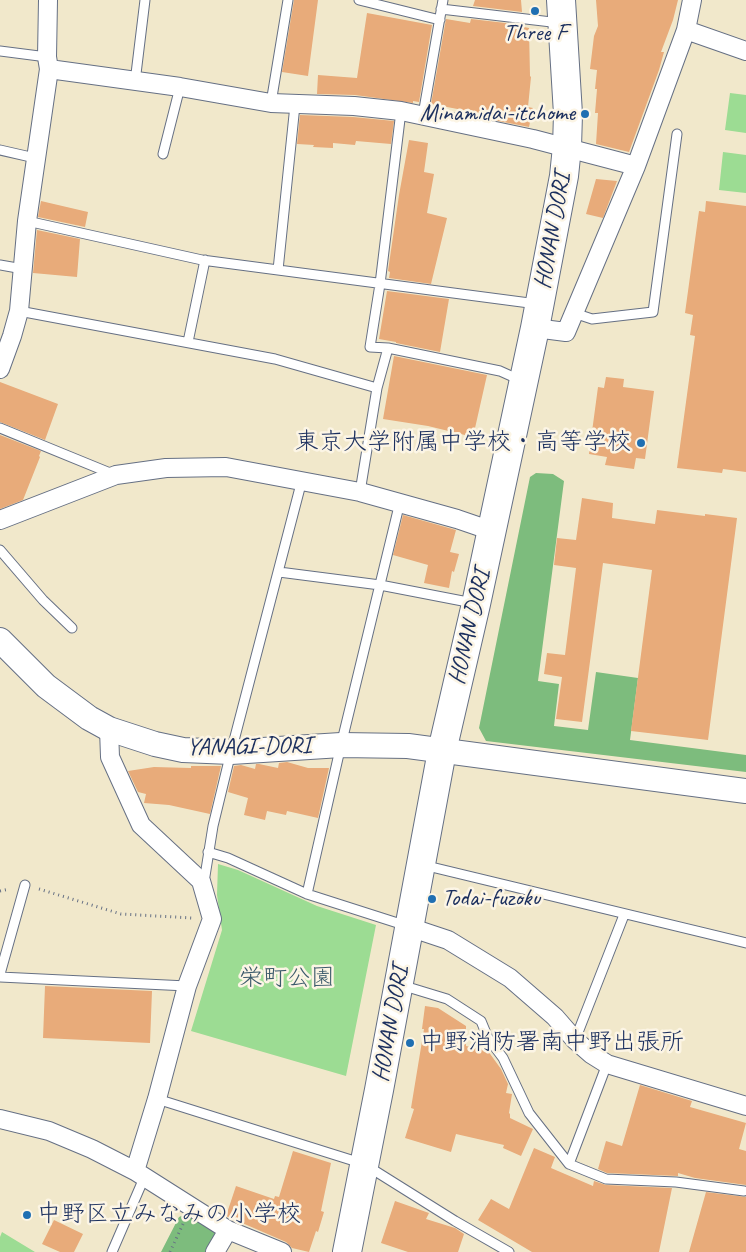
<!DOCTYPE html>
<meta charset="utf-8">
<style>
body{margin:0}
canvas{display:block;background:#f1e8cb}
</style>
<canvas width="746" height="1252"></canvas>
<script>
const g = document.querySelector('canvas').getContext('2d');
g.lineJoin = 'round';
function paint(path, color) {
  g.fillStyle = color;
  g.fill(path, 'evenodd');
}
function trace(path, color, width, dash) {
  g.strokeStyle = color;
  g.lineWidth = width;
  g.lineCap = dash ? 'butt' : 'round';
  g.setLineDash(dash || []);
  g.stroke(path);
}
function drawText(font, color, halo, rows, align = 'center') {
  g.font = font + ' Caveat,"Klee One",sans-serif';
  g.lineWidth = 5;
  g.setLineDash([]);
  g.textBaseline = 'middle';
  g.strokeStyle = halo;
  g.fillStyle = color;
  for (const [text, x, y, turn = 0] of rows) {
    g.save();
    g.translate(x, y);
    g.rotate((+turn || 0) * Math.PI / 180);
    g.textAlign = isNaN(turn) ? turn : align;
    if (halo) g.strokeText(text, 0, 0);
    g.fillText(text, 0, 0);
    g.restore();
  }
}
const green = new Path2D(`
 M730 93 746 95V133L725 130Z
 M723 152 746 155V193L719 190Z
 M218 864 238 870 317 906 376 925 346 1076 191 1031 222 930 217 895Z
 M2 1232 35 1252H0V1237Z`);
const forest = new Path2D(`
 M536 473 553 474 564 481 538 681 559 684 554 726 588 730 596 672 638 678 630 740 746 755V772L486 741 479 728 530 477Z
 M202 1207 213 1213 221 1252H161L179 1217Z`);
const building = new Path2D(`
 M294 0H318L308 76 282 72Z
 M475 0H521L522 12 473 6Z
 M596 0H678L673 20 661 52H664L659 70 629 152 596 144 598 113H595L597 89H595L597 70 590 69 594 36 598 26Z
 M367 13 432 25 419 102 413 101V103L355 95 317 94 318 75 357 78Z
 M446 19 470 23 471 19 523 25 524 27 529 28 530 76 531 77 528 107 533 108 529 127 483 118 484 114 431 104Z
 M300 115 353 117 394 121 391 144 356 141 355 145 333 143V148L313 147 314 145 297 144Z
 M409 140 428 143 424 172 434 174 427 213 447 218 431 284 389 278 390 272 388 271 399 195Z
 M596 179 617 181 603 218 586 214Z
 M41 201 88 212 85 227 38 217Z
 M706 201 746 206V472L723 469 722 473 677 468 695 336 690 335 693 315 685 313 699 211 705 212Z
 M37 230 80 239 77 277 33 273Z
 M387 291 449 299 440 352 396 343V342L379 339Z
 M394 356 487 375 473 437 428 426 383 419Z
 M606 377 624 379 623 387 654 391 645 459 636 458 634 469 605 465 607 457 589 454 598 387 604 388Z
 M0 382 58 404 45 440 0 422Z
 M0 435 41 451 39 456 40 457 23 500 0 509Z
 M582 498 613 503 612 518 655 524 657 510 705 516V514L737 518 708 740 631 731 652 570 603 563 582 722 556 719 562 677 544 674 547 653 565 655 576 568 554 565 557 538 576 540Z
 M403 515 456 530 450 552 459 554 454 572 452 571 449 588 424 583 428 565 393 555Z
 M287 762 308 768H329L318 818 287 811 286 815 267 811 265 820 244 815 248 798 228 792 234 766 241 765 255 769 256 764H259L278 768 279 763Z
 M191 766H221L210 814 169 805 144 803 146 794 138 792 128 771 154 767 191 768Z
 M45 986 152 991 150 1043 43 1038Z
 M425 1006 438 1008 466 1026V1046L488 1051 501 1069 508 1084 506 1093 512 1094 509 1113 510 1114V1118L533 1129 521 1156 503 1148 504 1145 456 1134 451 1152 405 1138 414 1109 411 1108 424 1029H422Z
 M640 1085 692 1101 690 1107 746 1123 739 1149 746 1151V1185L695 1178 678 1173V1176L607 1173 598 1169 606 1141 622 1146Z
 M534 1148 555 1157 551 1168 593 1186 594 1181 606 1185 672 1188 659 1252H532L478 1220 491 1199 509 1209Z
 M293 1151 331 1163 321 1211 324 1212 318 1232 316 1231 309 1252 292 1248 286 1242 226 1216 236 1186 274 1199 275 1196 279 1197Z
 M706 1192 746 1197V1252H689Z
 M395 1201 429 1213 426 1219 455 1228 464 1234 458 1252H408L381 1243Z
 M54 1220 83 1234 74 1252H60L42 1244Z`);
const path = new Path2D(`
 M39 889 121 914 192 918
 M0 891 9 889
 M170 1252 183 1224`);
const lane = new Path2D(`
 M359 0 440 20
 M441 9 560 23
 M0 51 47 57
 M135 82 145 0
 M271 103 288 0
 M423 115 443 0
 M0 150 35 158
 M163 154 180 87
 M27 221 202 260 537 304
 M0 265 23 269
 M278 270 295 105
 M19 311 275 359 377 388
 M574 313 592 319 653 312 677 134
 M188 342 205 260
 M388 348 500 371 520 380
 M0 428 115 475
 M360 492 377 388 388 348 370 347 380 284 401 111
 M0 550 43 600 72 628
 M279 572 380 585 473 603
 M208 852 228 858 307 894 407 926
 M423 865 746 943
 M201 881 205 876 213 826 231 752 302 480
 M307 894 341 745 400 502
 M0 974 25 885
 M0 977 187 986
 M401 985 447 999 481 1021 488 1038 503 1058 529 1113 569 1164 606 1179 676 1182 744 1191
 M575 1040 624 915
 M157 1099 364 1164 455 1221 509 1252
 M569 1164 607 1064
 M112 1252 144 1178`);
const street = new Path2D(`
 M686 30 746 51
 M49 69 180 87 271 103 354 106 401 111 533 139 636 166
 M535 328 566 332 636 166 686 30 692 0
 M0 369 12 336 19 311 27 221 49 69 47 57 48 0
 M0 520 116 475 166 468 226 467 360 492 457 519 492 531
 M109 729 110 757 141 825 201 881 212 919 187 986 157 1099 135 1171
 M409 927 448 940 510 978 555 1017 575 1040 591 1054 607 1064 746 1106
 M0 1119 49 1131 92 1149 135 1171 228 1230 282 1252
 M215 1252 228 1230`);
const secondary = new Path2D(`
 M0 640 46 686 89 718 109 729 155 744 183 750 231 752 341 745 408 746 746 791`);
const primary = new Path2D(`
 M347 1252 379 1090 442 751 476 604 535 328 564 176 567 147 568 114 561 0`);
const markers = [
 [535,11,5,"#1f6fb2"],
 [585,114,5,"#1f6fb2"],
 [641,443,5,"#1f6fb2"],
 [432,899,5,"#1f6fb2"],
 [410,1043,5,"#1f6fb2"],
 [27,1215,5,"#1f6fb2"]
];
const poiNames = [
 ["Three F",535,34,"center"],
 ["Minamidai-itchome",575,114,"right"],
 ["東京大学附属中学校・高等学校",631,443,"right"],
 ["Todai-fuzoku",442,899],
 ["中野消防署南中野出張所",420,1043],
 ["中野区立みなみの小学校",37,1215]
];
const streetNames = [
 ["HONAN DORI",553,231,-80],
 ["HONAN DORI",470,627,-77],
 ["YANAGI-DORI",249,747,-1],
 ["HONAN DORI",391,1024,-80]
];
const parkNames = [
 ["栄町公園",287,979]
];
paint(green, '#9cdc93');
paint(forest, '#7dbc7d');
paint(building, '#e8ab7a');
trace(lane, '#667084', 11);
trace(street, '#667084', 20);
trace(secondary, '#667084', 26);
trace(primary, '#667084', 30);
trace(path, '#667084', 3, [1, 4]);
trace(lane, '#fff', 9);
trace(street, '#fff', 18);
trace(secondary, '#fff', 24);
trace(primary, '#fff', 28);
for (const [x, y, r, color] of markers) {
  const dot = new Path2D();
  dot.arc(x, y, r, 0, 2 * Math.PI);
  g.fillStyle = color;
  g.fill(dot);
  trace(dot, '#fcf5e5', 2);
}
drawText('24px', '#1b2f5e', '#fcf5e5', poiNames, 'left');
drawText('24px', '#1b2f5e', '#fcf5e5', streetNames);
drawText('24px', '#3b5a6b', '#fcf5e5', parkNames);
</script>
